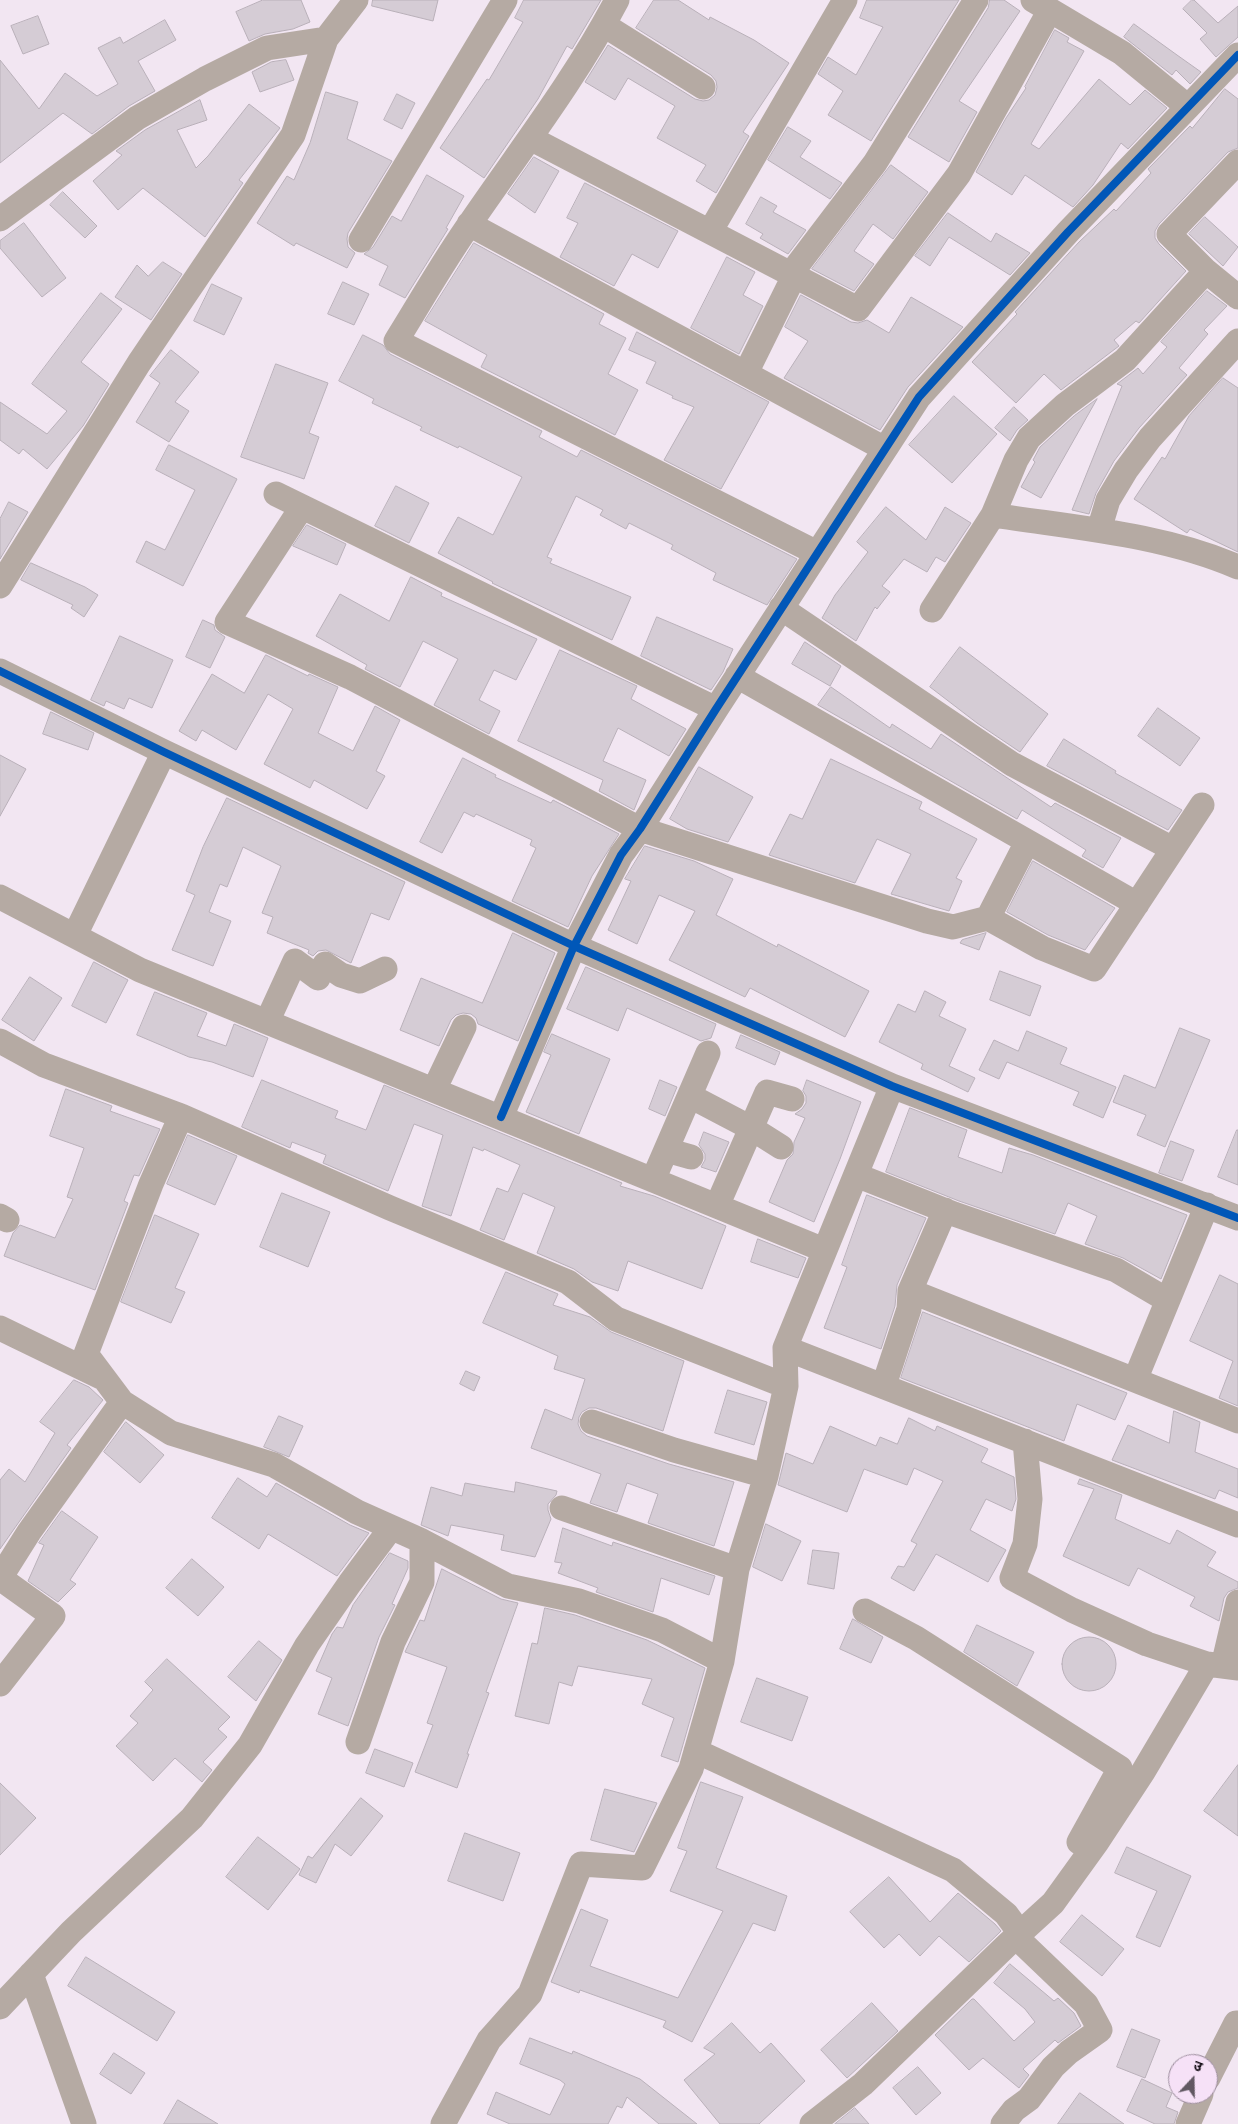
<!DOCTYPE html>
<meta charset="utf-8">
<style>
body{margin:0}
#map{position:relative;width:1238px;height:2124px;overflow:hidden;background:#f2e6f2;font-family:Roboto,"Noto Sans Devanagari",sans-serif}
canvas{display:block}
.north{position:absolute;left:1168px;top:2054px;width:50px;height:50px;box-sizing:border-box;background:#f6e1f7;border:1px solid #9b8c9c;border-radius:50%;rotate:21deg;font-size:14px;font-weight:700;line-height:20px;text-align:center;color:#130c14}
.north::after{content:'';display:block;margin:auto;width:18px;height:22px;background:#615862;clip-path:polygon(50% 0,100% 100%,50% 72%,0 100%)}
</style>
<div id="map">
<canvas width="1238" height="2124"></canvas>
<div class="north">उ</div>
</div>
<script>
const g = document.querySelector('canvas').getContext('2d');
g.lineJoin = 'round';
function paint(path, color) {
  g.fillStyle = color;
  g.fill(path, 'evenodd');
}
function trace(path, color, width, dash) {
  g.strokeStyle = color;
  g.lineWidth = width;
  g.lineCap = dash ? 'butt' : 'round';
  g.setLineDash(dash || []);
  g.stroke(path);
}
const building = new Path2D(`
 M263 0H301L310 22 293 29 265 34 249 41 236 12Z
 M373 0H438L433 21 372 6Z
 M524 0H601L572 49 567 46 538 99 484 178 440 148 487 79 489 80 523 22 515 18Z
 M654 0H678L709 20 710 17 754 40 789 63 743 132 749 136 716 193 696 181 706 165 657 138 675 106 628 78 615 100 585 82 608 45 695 99 703 101 709 100 715 95 717 87 716 81 711 75 636 28Z
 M867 0H959L871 141 828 115 843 91 818 74 828 57 856 75 883 27 860 18Z
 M990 0H1004L1020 11 959 101 977 112 949 162 908 137 988 8Z
 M1192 0H1194L1218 23 1238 6V37L1216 57 1200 39 1207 33 1183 9Z
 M38 16 49 44 23 54 11 26Z
 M165 20 176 40 138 61 155 91 129 106 92 134 63 113 0 163V60L39 109 65 73 97 96 118 84 98 48 120 37 123 43Z
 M1134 24 1177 55 1201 72 1190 84 1176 70 1172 75 1124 37Z
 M1055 30 1069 38 1067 42 1084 51 1031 144 1039 149 1099 79 1130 105 1145 90 1167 108 1128 149 1121 143 1093 185 1073 207 1025 175 1012 195 976 172 1006 118 1026 88 1025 87Z
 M286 60 294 80 260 92 252 72 271 62Z
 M1225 89 1238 99V148L1228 152 1159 224 1155 231V238L1159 244 1186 271 1139 323 1136 321 1114 340 1119 346 1115 349 1061 390 1044 374 1016 403 972 362 1017 314 1015 312 1079 242 1114 209 1116 211 1151 173 1148 169 1190 126 1192 128Z
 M326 92 358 102 347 139 392 161 348 233 347 239 348 247 355 253 347 268 296 243 294 246 257 223 287 176 294 180 310 143Z
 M397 94 415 103 402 129 384 120Z
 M200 100 207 120 177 130 196 168 208 156 249 104 280 128 239 180 243 183 205 237 143 188 118 210 93 181 122 155 116 151 145 130Z
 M788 127 811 141 800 157 842 183 830 199 768 160Z
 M534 157 559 171 535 213 508 194Z
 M891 165 928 192 893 239 873 224 854 251 874 264 854 291 812 269Z
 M427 175 464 196 446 228 448 229 405 298 379 285 388 266 364 254 373 247 392 216 401 221Z
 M585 183 678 231 658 268 632 254 614 286 560 257 578 223 567 218Z
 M63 192 97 226 85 238 50 205Z
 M761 197 777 206 773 212 806 230 788 254 760 238 763 234 746 224Z
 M948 213 991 242 996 233 1030 253 1010 275 949 237 930 266 915 256Z
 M1205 217 1238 247 1223 266 1189 234Z
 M24 223 66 278 42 297 0 248V241Z
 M474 243 604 314 599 324 626 338 608 374 638 390 615 435 481 367 487 355 425 321Z
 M727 257 755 272 743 295 763 306 739 354 691 328Z
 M163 262 182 274 151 320 115 297 137 265 148 276Z
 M343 282 369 294 354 325 328 314Z
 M212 284 242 298 224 335 194 321Z
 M1207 291 1227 306 1204 330 1208 334 1179 368 1187 375 1139 428 1114 461 1096 493 1089 514 1072 510 1122 386 1117 384 1138 368 1143 374 1167 347 1161 342Z
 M101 293 122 309 81 362 109 384 83 426 47 469 23 449 19 454 0 440V402L47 434 67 411 32 384Z
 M801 295 851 322 858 323 867 320 889 333 911 297 963 327 908 387 880 430 784 378 808 341 785 327Z
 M637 332 769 402 721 489 664 460 694 407 672 398 673 396 646 383 656 362 629 350Z
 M363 335 383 345 390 354 542 431 539 437 577 457 581 450 797 559 767 605 713 580 716 573 671 549 673 545 629 523 626 529 600 515 603 510 576 496 547 557 552 559 550 563 631 597 612 640 492 583 493 582 438 553 458 517 493 535 522 477 459 446 458 448 420 430 422 427 372 403 374 399 339 381Z
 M171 350 199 372 175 402 189 411 169 442 136 422 160 383 150 376Z
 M276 364 328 383 309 433 319 437 304 479 241 457Z
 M1223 378 1238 388V552L1190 529 1187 533 1134 499 1162 457 1165 459 1189 416Z
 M954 396 997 434 952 483 909 445Z
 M1097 399 1041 498 1021 487 1035 462 1033 460 1040 447 1074 416Z
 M1014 407 1028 420 1017 430 1010 441 995 428Z
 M169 445 237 479 183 586 136 562 146 541 165 550 195 490 156 470Z
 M396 486 429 503 409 543 375 526Z
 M9 502 28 512 0 559V519Z
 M886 507 926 540 945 507 971 523 945 562 936 557 927 572 904 559 882 586 890 592 877 609 875 607 856 641 822 618 835 595 868 552 857 542Z
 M307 525 346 544 337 565 293 546Z
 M31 563 85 587 98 595 84 617 71 608 73 605 21 580Z
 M411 577 442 593 441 596 537 639 516 680 494 670 479 700 500 711 489 734 434 705 458 659 423 641 400 687 365 669 367 665 316 636 340 594 389 621Z
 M657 617 733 649 723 672 711 690 641 656Z
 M203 620 214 625 215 630 225 637 210 668 186 657Z
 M120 636 173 660 152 708 129 698 124 709 106 701 104 706 91 700Z
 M805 642 841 666 830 686 792 664Z
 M960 647 1048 714 1020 752 977 723 930 687Z
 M560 650 637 686 631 699 686 729 669 756 618 728 603 761 646 780 634 810 599 791 603 780 518 741Z
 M266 655 308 676 309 674 338 687 318 733 353 751 375 706 400 720 376 771 385 776 367 809 314 780 310 788 264 764 293 709 268 694 236 750 202 730 196 741 179 731 212 674 244 693Z
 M831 687 890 728 892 724 931 749 941 734 1051 807 1055 803 1121 838 1103 868 1082 856 1086 850 1022 810 1017 819 818 705Z
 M1158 708 1200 738 1180 766 1138 736Z
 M51 712 94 733 88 750 43 734Z
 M1064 739 1116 771 1115 773 1182 810 1168 830 1047 766Z
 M0 755 26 769 0 816Z
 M463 758 496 775 495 777 551 803 553 800 619 834 592 876 568 927 512 901 536 848 530 845 532 840 476 814 474 817 464 812 442 853 420 842Z
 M831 759 922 802 919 809 977 839 956 878 962 881 949 911 891 894 911 854 877 839 855 883 769 855 790 814 802 819Z
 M699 767 753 797 728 842 687 829 670 819Z
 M227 798 405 882 389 920 371 913 351 963 326 950 318 951 313 956 308 953 309 950 267 933 273 917 262 913 281 866 243 847 227 887 220 884 209 912 231 921 213 966 172 950 195 895 186 891 203 847Z
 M645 846 694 861 733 879 716 915 777 947 778 944 869 991 845 1037 750 988 745 997 669 960 695 911 659 895 637 944 608 930 631 881 625 879Z
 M1033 861 1115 908 1085 950 1048 935 1007 912Z
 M513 933 555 953 518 1041 478 1024 476 1018 471 1014 463 1013 456 1015 451 1020 439 1046 400 1030 421 978 482 1003Z
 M986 933 979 950 960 943 962 940Z
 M94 962 128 980 106 1023 72 1006Z
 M586 967 716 1024 711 1038 701 1041 627 1008 618 1031 567 1009Z
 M1000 971 1041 986 1030 1016 990 1000Z
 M30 977 62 998 34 1041 2 1020Z
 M925 991 946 1002 939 1016 966 1029 949 1066 975 1078 968 1092 921 1069 923 1064 879 1042 898 1004 915 1012Z
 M155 992 207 1013 197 1036 226 1046 234 1024 268 1038 253 1077 212 1062 189 1057 137 1035Z
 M1180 1028 1210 1040 1165 1147 1137 1135 1146 1115 1113 1102 1124 1075 1155 1088Z
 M1027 1031 1067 1048 1060 1064 1116 1087 1103 1118 1073 1105 1079 1092 1007 1062 999 1079 979 1070 994 1040 1018 1051Z
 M552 1034 610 1059 579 1134 526 1112 551 1055 544 1052Z
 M741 1035 780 1052 775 1065 736 1048Z
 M262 1080 338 1111 335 1118 366 1130 384 1085 622 1183 620 1186 654 1196 726 1226 702 1289 628 1261 618 1291 592 1282 574 1269 537 1253 555 1207 523 1193 504 1240 480 1230 497 1188 508 1192 520 1165 484 1149 483 1151 473 1147 451 1216 422 1206 443 1135 414 1124 388 1191 323 1163 326 1155 292 1142 290 1148 242 1127Z
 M660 1080 677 1087 665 1116 649 1109Z
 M807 1080 861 1102 840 1159 814 1222 769 1202 787 1160 793 1154 794 1142 805 1118 795 1114 802 1109 806 1103V1096L803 1091Z
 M66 1089 112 1106 110 1111 160 1129 139 1176 134 1175 124 1201 128 1203 95 1290 4 1256 13 1233 20 1225 55 1238 73 1199 67 1197 84 1148 50 1136Z
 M910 1108 967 1130 958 1157 1002 1173 1009 1148 1033 1155 1187 1215 1161 1279 1123 1258 1085 1244 1097 1216 1068 1203 1055 1234 959 1201 886 1172Z
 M1237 1130H1238V1185L1218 1177Z
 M704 1132 729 1142 716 1172 701 1167 705 1160V1154L699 1145Z
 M188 1135 237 1156 215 1205 167 1184Z
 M1171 1141 1194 1150 1182 1181 1159 1173Z
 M282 1193 330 1212 308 1267 260 1247Z
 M867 1195 926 1218 897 1285 895 1306 881 1349 824 1328 847 1267 842 1265Z
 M155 1215 199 1234 175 1288 185 1292 171 1323 121 1302Z
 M758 1239 806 1258 798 1278 751 1262Z
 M506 1272 558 1294 553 1305 590 1317 611 1332 684 1361 663 1431 596 1408H589L582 1412 579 1417 578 1424 581 1431 587 1436 669 1464 734 1482 714 1546 648 1523 658 1494 627 1483 617 1512 590 1503 601 1474 531 1448 545 1409 572 1420 585 1379 554 1369 558 1356 483 1323Z
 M1220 1275 1238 1284V1406L1219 1398 1233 1361 1190 1341Z
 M923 1312 1127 1393 1115 1420 1077 1404 1064 1441 901 1378Z
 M466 1371 480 1377 474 1391 460 1384Z
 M74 1380 89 1387 103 1400 67 1445 71 1448 0 1549V1480L9 1469 25 1482 55 1433 40 1422Z
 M728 1390 767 1402 754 1445 715 1433Z
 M1174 1411 1200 1422 1195 1452 1238 1469V1498L1219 1490 1215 1499 1112 1460 1128 1425 1169 1443Z
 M279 1416 303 1426 289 1457 264 1447Z
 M909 1418 935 1431 937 1426 988 1449 981 1462 1014 1477 1016 1499 1012 1511 986 1499 970 1530 1006 1550 988 1582 936 1554 914 1591 891 1578 898 1566 904 1567 917 1544 911 1541 943 1481 914 1468 907 1485 864 1469 847 1512 778 1485 786 1453 813 1464 830 1426 876 1446 880 1437 897 1444Z
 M126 1422 164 1455 140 1483 104 1452Z
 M238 1478 267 1497 276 1483 350 1525 369 1533 337 1576 268 1534 259 1549 212 1518Z
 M1080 1479 1122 1495 1115 1519 1170 1544 1177 1530 1216 1552 1207 1566 1238 1582V1588L1228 1592 1224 1598 1219 1621 1190 1606 1195 1597 1138 1568 1129 1586 1063 1556 1094 1489 1078 1484Z
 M516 1482 557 1491 556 1495 548 1504V1510L551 1519 535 1557 501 1550 504 1535 451 1525 448 1536 421 1525 431 1487 462 1496 465 1483 514 1492Z
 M62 1511 98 1537 70 1580 76 1584 58 1602 28 1581 44 1545 39 1543Z
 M766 1524 801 1541 782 1581 753 1567Z
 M563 1528 612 1546 613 1542 715 1576 709 1595 661 1578 653 1612 596 1592 598 1588 558 1573 562 1563 555 1562Z
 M813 1550 839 1553 834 1589 808 1584Z
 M390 1553 408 1561V1568L392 1604 395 1605 379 1637 348 1726 318 1714 332 1678 316 1671 332 1634 337 1627 343 1628 353 1605Z
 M192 1559 224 1587 198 1616 166 1588Z
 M442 1569 501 1599 518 1603 486 1692 489 1693 467 1754H469L457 1788 415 1772 433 1725 427 1723 447 1667 405 1652 420 1620 424 1621Z
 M545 1608 575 1615 647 1640 705 1668 678 1762 661 1756 674 1718 642 1704 652 1679 578 1666 572 1686 559 1682 549 1724 515 1716 532 1643 537 1644Z
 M853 1619 883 1637 871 1663 840 1649Z
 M977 1625 1034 1652 1017 1686 964 1652Z
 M1062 1664a27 27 0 1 1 54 0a27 27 0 1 1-54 0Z
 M259 1641 282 1660 256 1701 228 1677Z
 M167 1659 230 1717 218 1729 227 1737 203 1762 212 1770 202 1782 175 1758 153 1781 116 1746 138 1723 130 1716 153 1690 145 1682Z
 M757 1678 808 1697 792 1741 741 1722Z
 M375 1749 413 1763 404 1787 366 1773Z
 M1238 1765V1836L1204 1811Z
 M701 1782 743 1797 716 1868 787 1896 775 1931 753 1923 692 2042 663 2027 666 2021 580 1990 579 1993 551 1982 581 1909 608 1920 590 1966 678 1998 723 1911 670 1891 687 1851 678 1848Z
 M0 1783 36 1818 0 1855Z
 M605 1789 657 1803 634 1852 591 1840Z
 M361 1798 383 1816 351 1856 335 1844 316 1883 299 1875 308 1856 312 1858Z
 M465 1833 520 1853 503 1901 448 1881Z
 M258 1837 300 1869 268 1910 226 1877Z
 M1127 1847 1191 1876 1160 1947 1136 1937 1157 1891 1115 1873Z
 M889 1877 930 1922 958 1893 995 1924 1001 1931 969 1962 939 1936 920 1956 899 1934 884 1948 850 1912Z
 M1082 1915 1124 1949 1102 1976 1060 1942Z
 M86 1957 175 2012 157 2041 68 1986Z
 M1010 1964 1054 2001 1058 1998 1074 2013 1081 2026 1058 2043 1055 2040 1023 2069 1029 2075 1019 2088 983 2058 969 2070 935 2035 972 1999H974L1014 2041 1035 2022 1025 2009 994 1983Z
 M872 2003 898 2031 847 2078 821 2050Z
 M732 2023 760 2053 771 2043 805 2081 759 2124H720L684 2080 715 2054 704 2048Z
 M1132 2029 1160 2040 1145 2078 1117 2067Z
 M530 2038 572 2054 573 2051 640 2079 697 2124H659L627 2097 622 2108 617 2106 608 2124H510L487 2114 496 2092 550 2115 565 2084 560 2080 520 2064Z
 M114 2053 145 2073 131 2094 100 2074Z
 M918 2067 941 2093 916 2115 893 2088Z
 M1142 2079 1172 2093 1166 2107 1178 2112 1174 2124H1155L1127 2111Z
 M1080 2093 1124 2124H1058Z
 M178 2100 218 2124H164Z
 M855 2108 869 2124H835Z`);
const minor = new Path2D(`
 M617 0C576 78 521 149 471 222 444 260 421 301 396 341L817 553
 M1033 0 1122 53 1188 107
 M604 25 703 87
 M530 138 858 309 959 174 1050 10
 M0 219 137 118 205 79 267 48 326 39
 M469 224 885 449
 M711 230 845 0
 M361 240 505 0
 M1206 271 1238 297
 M746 373 794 276 796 267 875 163 976 0
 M276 494 716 709
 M302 507 227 622 350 677 640 829 927 921 953 927 988 918 1042 948 1094 969 1202 805
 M993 515 1016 460 1029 438 1065 405 1125 360 1206 271 1169 234 1238 162
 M1099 530 1108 500 1126 470 1150 438 1238 341
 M0 586 139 363 293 135 326 39 356 0
 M781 608 1012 764 1173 849
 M932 610 993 515C1076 528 1161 534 1238 567
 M0 671 164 752 574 946 892 1086 1238 1218
 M737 676 1137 904
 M0 897 140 970 824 1250
 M988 918 1027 842
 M75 935 164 752
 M267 1022 295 961 318 978 325 964 341 975 360 981 385 969
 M0 1041 44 1065 181 1116 390 1208 568 1282 616 1319 786 1386
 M434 1090 464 1027
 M690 1096 751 1128 781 1147
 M181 1116 151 1184 86 1354 122 1402 171 1433 274 1465 357 1512 422 1541 508 1586 579 1601 662 1630 722 1661
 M501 1117 574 946 621 855 640 829 716 709 919 397 1068 232 1238 55
 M666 1150 691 1157
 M856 1175 954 1214 1116 1270 1167 1300
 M653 1180 708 1053
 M717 1206 767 1092 792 1099
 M0 1216 7 1220
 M910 1291 1238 1421
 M0 1328 101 1377
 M785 1348 1238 1525
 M1135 1380 1207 1205
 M884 1385 909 1309 910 1291 945 1210
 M592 1422 674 1450 766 1476
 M1025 1441 1030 1499 1025 1544 1012 1578 1072 1610 1147 1644 1207 1664
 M562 1508 737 1569
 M865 1611 916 1638 1120 1768 1079 1842
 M1223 1666 1238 1602
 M0 1684 53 1616 0 1578 29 1532 122 1402
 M358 1742 393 1642 422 1582V1541
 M696 1751 953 1870 1006 1914 1020 1933
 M31 1974 84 2124
 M0 2007 71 1932 192 1818 250 1745 307 1645 350 1583 391 1528
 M1208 2078 1236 2023H1238
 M443 2124 489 2040 530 1994 581 1864 642 1868 691 1769 722 1661 737 1569 766 1476 786 1386 785 1348 892 1086
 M812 2124 863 2084 1007 1945 1053 1903 1097 1842 1143 1772 1207 1664 1238 1668
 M1003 2124 1014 2110 1029 2099 1053 2067 1069 2052 1100 2030 1086 2004 1016 1937
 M1188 2124 1201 2094`);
const cycleway = new Path2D(`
 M0 671 164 752 574 946 892 1086 1238 1218
 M501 1117 574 946 621 855 640 829 716 709 919 397 1068 232 1238 55`);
paint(building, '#d5ccd5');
trace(building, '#b9b0b9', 1);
trace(minor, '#b5aaa3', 25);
trace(cycleway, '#0057b8', 8);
</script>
